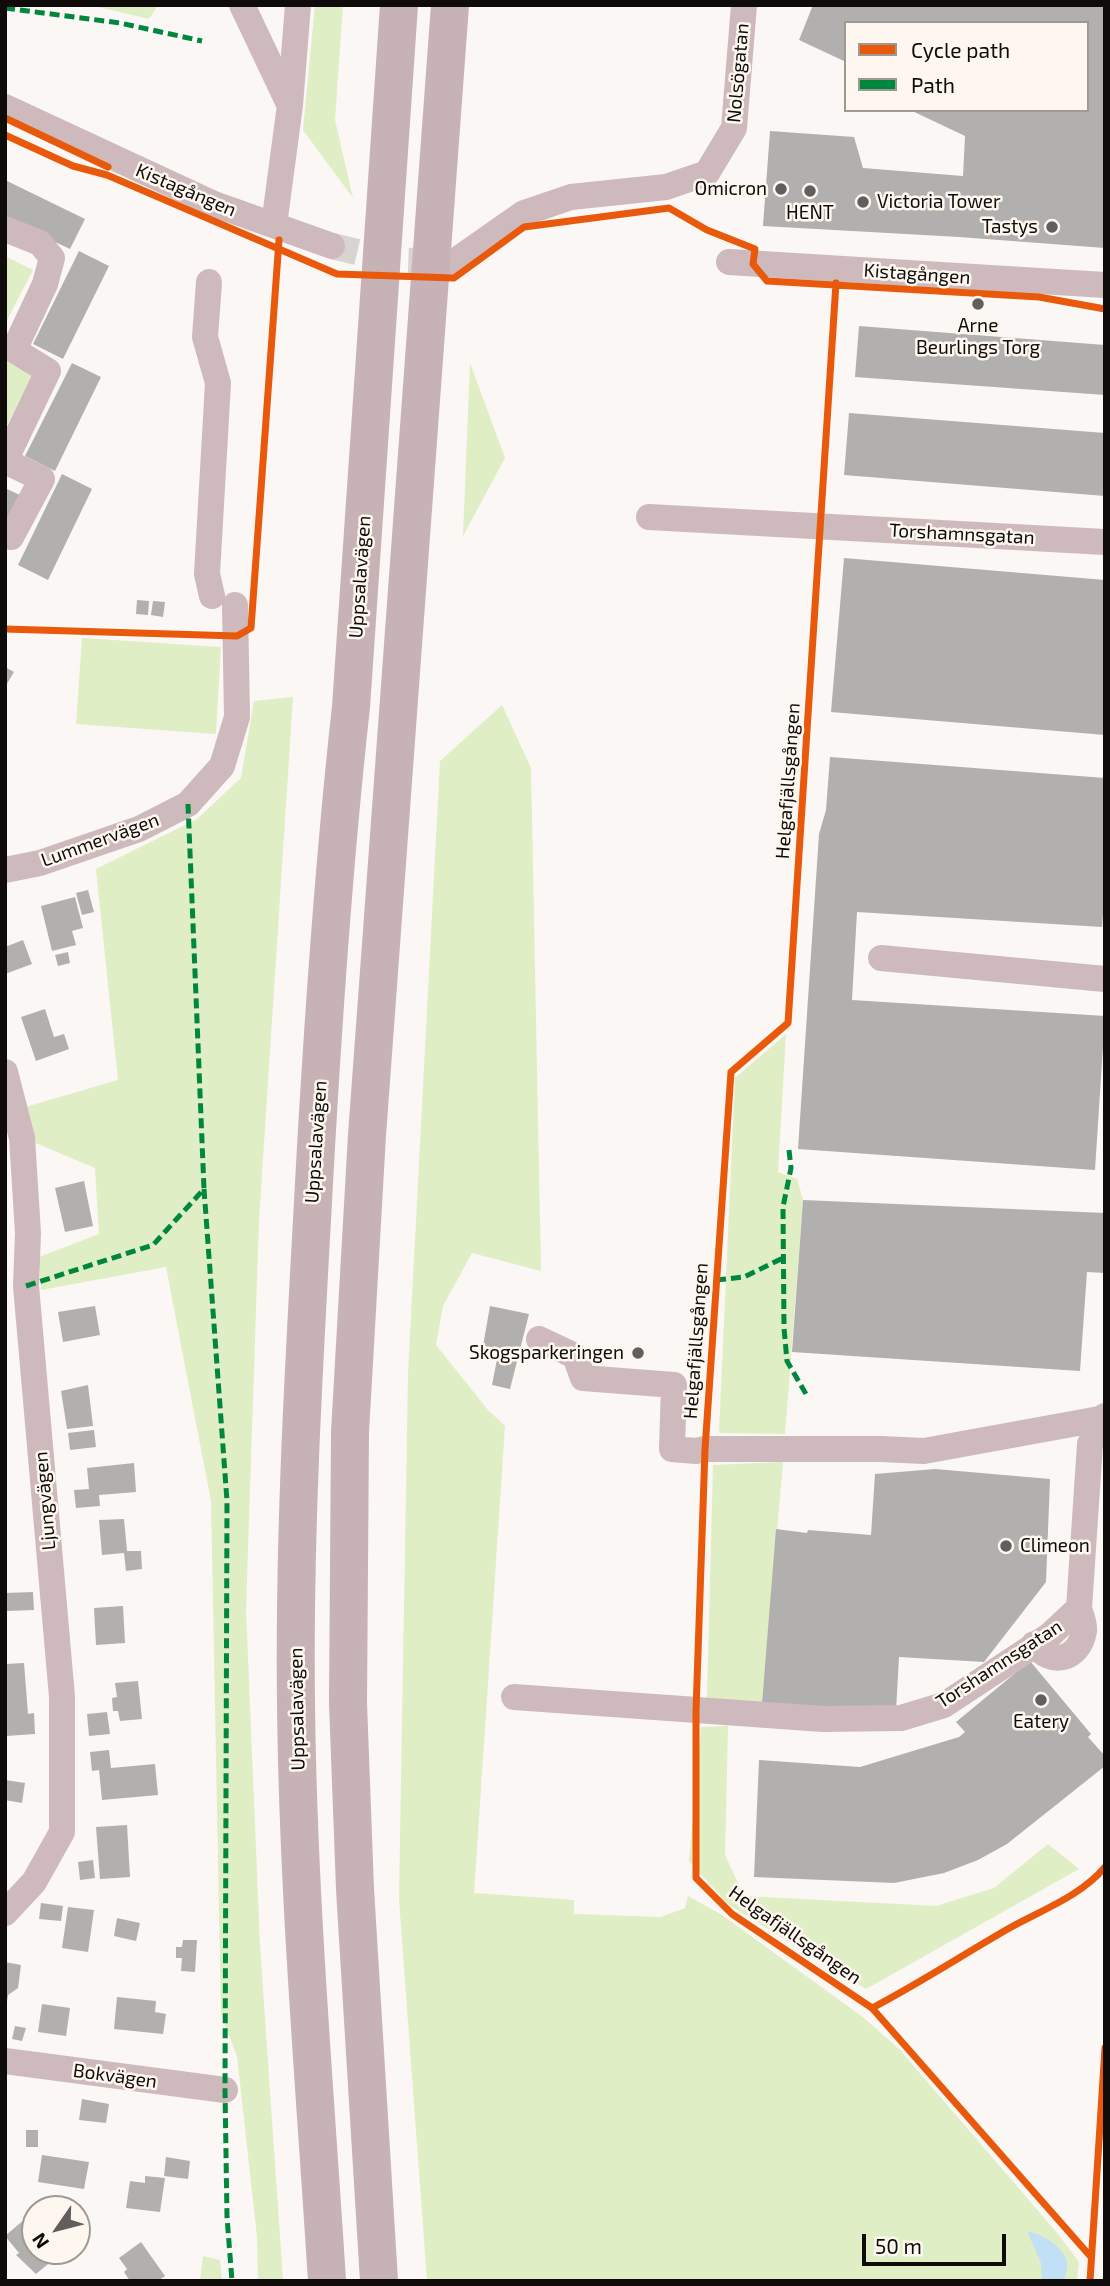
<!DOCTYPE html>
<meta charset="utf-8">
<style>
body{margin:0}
#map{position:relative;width:1110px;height:2286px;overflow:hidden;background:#faf7f4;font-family:"Exo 2",sans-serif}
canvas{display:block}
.frame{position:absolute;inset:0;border:7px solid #0e0b08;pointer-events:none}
.legend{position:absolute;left:844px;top:21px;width:245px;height:91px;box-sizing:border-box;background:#fef7f0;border:2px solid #9e9993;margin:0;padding:9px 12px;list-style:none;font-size:21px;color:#0e0b08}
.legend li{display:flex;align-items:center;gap:14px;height:35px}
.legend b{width:35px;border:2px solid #9e9993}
.north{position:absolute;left:21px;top:2195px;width:70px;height:70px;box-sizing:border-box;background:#fef7f0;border:2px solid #9e9993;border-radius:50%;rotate:235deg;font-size:19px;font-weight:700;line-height:28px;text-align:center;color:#0e0b08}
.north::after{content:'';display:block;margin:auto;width:24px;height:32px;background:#615e5b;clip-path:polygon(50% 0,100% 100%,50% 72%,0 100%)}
.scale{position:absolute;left:862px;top:2234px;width:144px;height:32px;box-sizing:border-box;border:4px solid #0e0b08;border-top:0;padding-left:9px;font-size:21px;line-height:24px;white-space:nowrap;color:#0e0b08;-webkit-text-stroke:5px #fef7f0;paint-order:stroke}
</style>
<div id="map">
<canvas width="1110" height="2286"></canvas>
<div class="frame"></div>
<ul class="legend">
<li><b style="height:9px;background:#e8590c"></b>Cycle path</li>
<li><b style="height:9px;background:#00873e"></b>Path</li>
</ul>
<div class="north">N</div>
<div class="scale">50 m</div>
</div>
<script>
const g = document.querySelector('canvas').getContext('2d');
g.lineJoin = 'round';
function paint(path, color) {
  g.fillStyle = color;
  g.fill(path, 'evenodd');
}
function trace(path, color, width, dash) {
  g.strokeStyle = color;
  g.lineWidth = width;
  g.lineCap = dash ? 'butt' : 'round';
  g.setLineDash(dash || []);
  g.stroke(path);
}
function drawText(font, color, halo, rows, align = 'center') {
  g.font = font + ' "Exo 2",sans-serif';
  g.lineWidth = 5;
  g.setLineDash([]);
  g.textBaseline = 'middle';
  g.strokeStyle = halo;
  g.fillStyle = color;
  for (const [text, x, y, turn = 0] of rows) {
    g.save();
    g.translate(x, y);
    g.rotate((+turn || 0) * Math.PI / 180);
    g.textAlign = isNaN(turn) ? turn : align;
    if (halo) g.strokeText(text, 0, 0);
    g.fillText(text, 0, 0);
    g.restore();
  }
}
const green = new Path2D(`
 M90 5H158L149 19Z
 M315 5H343L335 120 353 198 303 130Z
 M5 256 33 270 5 324Z
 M5 353 32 374 5 429Z
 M470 363 505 458 463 536Z
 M82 638 221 647 216 734 76 724Z
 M293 697 259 1220 246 1610 260 1945 283 2281H258L257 2237 237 2056 221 2014 211 1501 166 1267 41 1290 39 1257 99 1234 95 1168 26 1139 22 1108 118 1080 96 869 197 819 241 778 254 701Z
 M502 705 531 768 541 1271 472 1253 443 1306 436 1345 488 1410 505 1426 474 1893 574 1900V1914L661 1917 685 1908 688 1896 722 1915 864 2018 900 2050 1058 2234 1079 2262 1077 2281H427L399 1899 408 1374 440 761Z
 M786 1034 778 1172 797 1179 803 1200 785 1434 719 1433 735 1078Z
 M783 1462 762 1703 707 1699 713 1465Z
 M728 1726 725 1855 744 1896 936 1906 994 1888 1048 1844 1079 1869 866 1989 729 1905 689 1861 701 1727Z
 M203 2256 220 2260 222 2281H200Z`);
const water = new Path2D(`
 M1027 2231C1041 2234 1064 2246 1067 2263 1068 2268 1065 2275 1064 2281H1042L1041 2263Z`);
const building = new Path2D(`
 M813 5H1105V248L959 237 763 226 770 131 854 137 863 168 963 176 965 136 910 110H1087V23H846V62L799 40Z
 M5 180 85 219 70 249 5 218Z
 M79 251 109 266 63 359 33 344Z
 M859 326 1105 345V395L855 377Z
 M72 363 101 377 55 471 25 456Z
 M849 413 1105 433V496L844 475Z
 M62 474 92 489 48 580 18 565Z
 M5 488 24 497 5 523Z
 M844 558 1105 580V735L831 712Z
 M137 600 149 601 148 615 136 614Z
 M153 601 165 602 163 617 151 615Z
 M5 667 14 672 5 687Z
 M830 757 1105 778V888L1102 927 857 912 852 1000 1105 1016 1095 1170 798 1149 819 834 826 810Z
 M88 890 94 912 82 915 76 893Z
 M75 897 83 928 72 931 76 945 52 951 41 906Z
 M23 940 32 964 5 974V947Z
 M68 952 70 963 58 966 55 955Z
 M45 1009 54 1037 64 1034 69 1049 36 1061 21 1017Z
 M84 1181 93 1226 65 1232 55 1188Z
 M803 1200 1105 1213V1273L1087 1272 1080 1371 792 1352Z
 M95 1306 100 1335 63 1342 58 1312Z
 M490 1306 529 1314 510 1389 492 1385 499 1349 483 1346Z
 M88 1385 93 1426 67 1429 61 1391Z
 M94 1430 96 1447 70 1450 68 1433Z
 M134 1463 136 1492 99 1495 100 1506 76 1508 74 1490 89 1489 87 1468Z
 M935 1469 1050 1479 1046 1582 984 1662 899 1657 896 1711 762 1703 776 1529 807 1533 808 1530 871 1535 875 1474Z
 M124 1519 127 1551H141L142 1569 126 1571 124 1553 102 1555 99 1520Z
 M33 1592 34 1610 6 1611 5 1593Z
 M123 1606 125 1643 96 1645 94 1608Z
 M1030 1661 1091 1734 1088 1737 1105 1756V1766L1007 1844 978 1860 944 1873 894 1883 754 1877 759 1760 860 1767 959 1737 965 1732 956 1722Z
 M24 1663 28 1714 34 1713 35 1734 6 1736 5 1664Z
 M138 1681 142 1719 120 1721 118 1711H113L112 1698 117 1697 115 1683Z
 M107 1712 110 1734 89 1736 87 1714Z
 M109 1750 111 1768 155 1764 158 1795 102 1800 99 1770 92 1771 90 1752Z
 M5 1780 25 1783 22 1803 5 1800Z
 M127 1825 130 1877 100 1879 96 1827Z
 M93 1860 95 1878 80 1880 78 1862Z
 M41 1903 63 1906 61 1921 39 1919Z
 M68 1907 94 1910 88 1952 62 1948Z
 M117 1918 140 1923 136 1941 114 1936Z
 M183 1940H197L195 1972 181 1971 182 1958H176V1947H182Z
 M5 1962 21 1965 18 1988 8 1995 7 2002Z
 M117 1997 156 2001 155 2012 166 2014 163 2034 114 2029Z
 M42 2004 70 2008 66 2036 38 2032Z
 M15 2026 26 2028 22 2041 12 2039Z
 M82 2099 109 2104 106 2123 79 2120Z
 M26 2130H38V2147H26Z
 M42 2155 89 2162 84 2189 38 2182Z
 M166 2157 190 2161 188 2179 164 2176Z
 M145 2176 165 2178 160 2212 126 2208 130 2181 145 2183Z
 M25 2219 35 2231V2251H56L59 2255 36 2274 16 2255 19 2253 5 2236Z
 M141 2242 165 2276 158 2281H135L134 2279 130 2281 124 2272 127 2269 119 2258Z`);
const minorTunnel = new Path2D(`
 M332 246 391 260 445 262`);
const minor = new Path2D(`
 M242 5 289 104
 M5 107 214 204 332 246
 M274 225 290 105 298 5
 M5 229 40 243 52 258 45 284 14 350 48 371 5 461 42 479 11 537 5 534
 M454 262 524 213 571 197 666 187 707 173 734 128 744 5
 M729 262 1105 285
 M209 282 205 337 218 383 207 574 212 596
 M649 517 1105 542
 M5 870 40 863 139 829 188 804 222 766 237 717 235 605
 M881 958 1105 979
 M5 1072 22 1138 28 1233 26 1286 62 1697V1832L34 1882 5 1913
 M539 1339 575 1356 583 1378 674 1385 672 1449 696 1451 705 1449H881L924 1451 1105 1418
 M1034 1644C1051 1667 1079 1660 1084 1631 1085 1623 1081 1616 1079 1608
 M514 1697 823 1719 901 1718 944 1705 1050 1635 1079 1608 1090 1444 1105 1416
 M5 2061 225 2090`);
const highway = new Path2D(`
 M327 2281C315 2089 298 1896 296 1703 294 1542 303 1381 312 1220 321 1049 332 877 351 707L399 5
 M379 2281 355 1889 348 1703 350 1432 367 1135 450 5`);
const quiet = new Path2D(`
 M5 8 120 23 202 41
 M789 1150 791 1168 783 1207 784 1328 787 1361 806 1394
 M204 1189 227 1501 225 2090 227 2217 232 2281
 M716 1280 744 1277 783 1258
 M26 1286 153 1245 204 1189 188 804`);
const cycleway = new Path2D(`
 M5 118 108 167
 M5 135 73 166 107 175 337 274 454 278 524 227 669 208 707 230 755 249 753 264 767 281 1039 297 1105 309
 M836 283 788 1023 731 1072 705 1449 696 1711V1878L732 1914 872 2008 1091 2257
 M5 629 237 636 251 628 279 240
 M872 2008C918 1984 961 1956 1006 1930 1039 1911 1080 1897 1105 1867
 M1090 2281 1105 2048`);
const markers = [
 [781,189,7,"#615e5b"],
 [810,191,7,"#615e5b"],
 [863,202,7,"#615e5b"],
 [1052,227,7,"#615e5b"],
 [978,304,7,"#615e5b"],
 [638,1353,7,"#615e5b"],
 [1006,1546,7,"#615e5b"],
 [1041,1700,7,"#615e5b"]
];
const streetNames = [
 ["Nolsögatan",738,73,-85],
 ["Kistagången",186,190,23],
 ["Kistagången",917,274,4],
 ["Torshamnsgatan",962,534,3],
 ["Uppsalavägen",360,577,-86],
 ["Helgafjällsgången",788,781,-86],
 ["Lummervägen",100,840,-20],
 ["Uppsalavägen",316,1142,-86],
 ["Helgafjällsgången",696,1341,-86],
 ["Ljungvägen",45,1501,-95],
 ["Torshamnsgatan",999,1664,-33],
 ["Uppsalavägen",297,1709,-91],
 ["Helgafjällsgången",795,1935,35],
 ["Bokvägen",115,2076,8]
];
const poiNames = [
 ["Omicron",767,189],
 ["Victoria Tower",877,202,"left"],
 ["HENT",810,213,"center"],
 ["Tastys",1038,227],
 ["Arne",978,326,"center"],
 ["Beurlings Torg",978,348,"center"],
 ["Skogsparkeringen",624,1353],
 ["Climeon",1020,1546,"left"],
 ["Eatery",1041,1722,"center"]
];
paint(green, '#dfeec4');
paint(water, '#c1dff5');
paint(building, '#b2b0af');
trace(minorTunnel, '#d7d4d1', 26, [26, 13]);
trace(minor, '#cebabc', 26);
trace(highway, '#c7b2b5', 38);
trace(quiet, '#00873e', 5, [10, 5]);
trace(cycleway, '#e8590c', 7);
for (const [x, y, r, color] of markers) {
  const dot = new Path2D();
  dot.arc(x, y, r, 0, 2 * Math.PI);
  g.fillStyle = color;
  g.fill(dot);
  trace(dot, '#fef7f0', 2.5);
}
drawText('19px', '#0e0b08', '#fef7f0', streetNames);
drawText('19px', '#0e0b08', '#fef7f0', poiNames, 'right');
</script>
